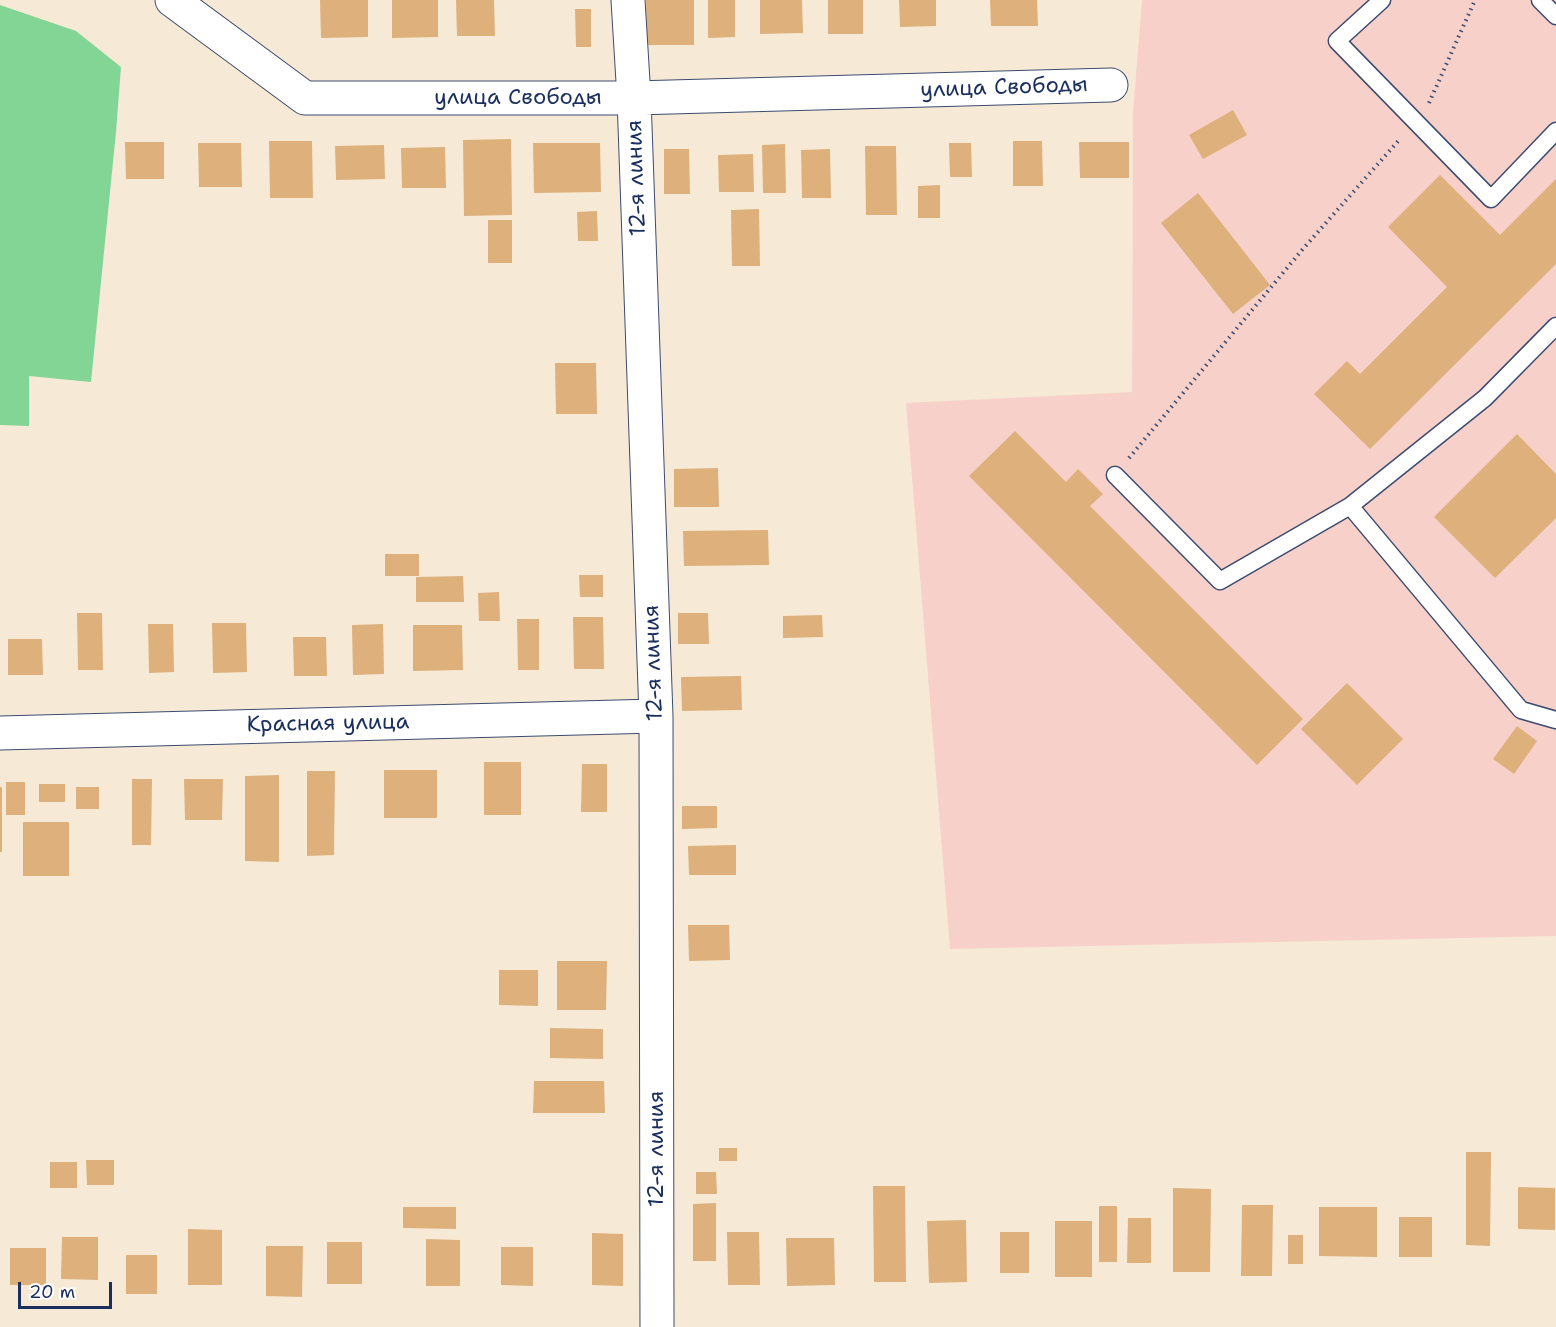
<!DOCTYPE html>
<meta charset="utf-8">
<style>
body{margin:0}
#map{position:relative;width:1556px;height:1327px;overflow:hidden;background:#f6ead6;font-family:"Shantell Sans",sans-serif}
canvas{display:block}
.scale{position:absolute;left:18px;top:1282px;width:94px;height:27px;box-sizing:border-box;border:3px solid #1b2f5e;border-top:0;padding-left:8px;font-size:18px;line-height:21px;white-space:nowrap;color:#1b2f5e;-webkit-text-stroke:4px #fff;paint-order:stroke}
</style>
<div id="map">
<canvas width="1556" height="1327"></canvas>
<div class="scale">20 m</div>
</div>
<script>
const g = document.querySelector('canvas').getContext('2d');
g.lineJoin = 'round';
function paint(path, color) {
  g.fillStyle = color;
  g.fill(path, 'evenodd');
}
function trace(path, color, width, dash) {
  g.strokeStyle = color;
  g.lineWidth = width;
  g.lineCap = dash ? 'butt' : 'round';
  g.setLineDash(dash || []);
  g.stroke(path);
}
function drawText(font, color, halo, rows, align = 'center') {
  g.font = font + ' "Shantell Sans",sans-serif';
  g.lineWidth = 4.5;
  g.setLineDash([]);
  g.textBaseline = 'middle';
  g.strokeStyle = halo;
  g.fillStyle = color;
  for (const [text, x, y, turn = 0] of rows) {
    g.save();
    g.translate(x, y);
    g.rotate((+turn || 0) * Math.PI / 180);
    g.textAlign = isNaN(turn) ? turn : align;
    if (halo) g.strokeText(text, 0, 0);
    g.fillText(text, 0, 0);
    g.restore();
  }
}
const built = new Path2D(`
 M1142 0H1556V936L950 949 906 403 1132 392 1133 113Z`);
const green = new Path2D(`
 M0 5 76 31 121 67 116 132 91 382 29 376V426L0 425Z`);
const building = new Path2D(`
 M320 0H368V37L321 38Z
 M392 0H438V37L392 38Z
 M456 0H494L495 36H457Z
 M646 0H694V45H647Z
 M708 0H735V37L708 38Z
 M760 0H802L803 33 760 34Z
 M828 0H863V34H828Z
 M899 0H936V26L900 27Z
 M990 0H1037L1038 26H991Z
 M575 9H591V47H576Z
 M1233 110 1247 135 1203 159 1189 135Z
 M511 139 512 215 464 216 463 140Z
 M269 141H312L313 198H270Z
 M1013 141H1042L1043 186H1013Z
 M125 142H164V179H126Z
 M1079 142H1129V178H1080Z
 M198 143H241L242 187H199Z
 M533 143H600L601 192 534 193Z
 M949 143H971L972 177H950Z
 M785 144 786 193H763L762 145Z
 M384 145 385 179 336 180 335 146Z
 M865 146H896L897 215H866Z
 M445 147 446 188H402L401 148Z
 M664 149H689L690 194H664Z
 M830 149 831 198H802L801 150Z
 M753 154 754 192H719L718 155Z
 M1440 175 1500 235 1556 179V264L1370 449 1314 394 1347 361 1360 374 1447 287 1388 227Z
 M940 185V218H918V186Z
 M1198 193 1270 285 1233 314 1161 223Z
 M759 209 760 266H732L731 210Z
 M597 211 598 241H578L577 212Z
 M488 220H512V263H488Z
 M555 363H596L597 414H556Z
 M1015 431 1066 482 1078 469 1103 494 1090 506 1303 719 1257 765 969 476Z
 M1517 434 1556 474V518L1495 578 1434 517Z
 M718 468 719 507H674V469Z
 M768 530 769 565 684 566 683 531Z
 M385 554H419V576H385Z
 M579 575H603V597H580Z
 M463 576 464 602H416V577Z
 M499 592 500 621H479L478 593Z
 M77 613H102L103 670H78Z
 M678 613H708L709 644H678Z
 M822 615 823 637 783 638V616Z
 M573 617H603L604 669H574Z
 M517 619H539V670H518Z
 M212 623H246L247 672 213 673Z
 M148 624H173L174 672 149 673Z
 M383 624 384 674 353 675 352 625Z
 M413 625H462L463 670 413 671Z
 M293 637H326L327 676H294Z
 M8 639H42L43 675H8Z
 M741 676 742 710 682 711 681 677Z
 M1347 683 1403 739 1357 785 1301 729Z
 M1517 726 1537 741 1514 774 1493 759Z
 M484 762H521V815H484Z
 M582 764H607V812H581Z
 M384 770H437V818H384Z
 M307 771H335L334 855 307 856Z
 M279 775V862L245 861V776Z
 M132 779H152L151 845H132Z
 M184 779H223L222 820H185Z
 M6 782H25V815H6Z
 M39 784H65V802H39Z
 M0 787H2V852H0Z
 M76 787H99V809H76Z
 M682 806H717V828L682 829Z
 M23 822H69V876H23Z
 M736 845V875H689L688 846Z
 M688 925H729L730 960 689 961Z
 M557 961H607L606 1010H557Z
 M499 970H538V1006L499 1005Z
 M550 1028 603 1029V1059L550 1058Z
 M534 1081H604L605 1113H533Z
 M719 1148H737V1161H719Z
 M1466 1152H1491L1490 1246 1466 1245Z
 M86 1160H114V1185H87Z
 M50 1162H77V1188H50Z
 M696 1172H716L717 1194H696Z
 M873 1186H905L906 1282H874Z
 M1518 1187 1555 1188V1230L1518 1229Z
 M1173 1188 1211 1189 1210 1272H1173Z
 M716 1203V1261H693V1204Z
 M1242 1205H1273L1272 1276H1241Z
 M1099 1206H1117V1262H1099Z
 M403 1207H456V1229L403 1228Z
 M1319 1207H1377V1257L1319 1256Z
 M1399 1217H1432V1257H1399Z
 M1128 1218H1151V1263H1127Z
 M966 1220 967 1282 929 1283 927 1221Z
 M1055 1221H1092V1277H1055Z
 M188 1229 222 1230V1285H188Z
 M727 1232H759L760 1285H728Z
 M1000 1232H1029V1273H1000Z
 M592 1233 623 1234V1286L592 1285Z
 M1288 1235H1303V1264H1288Z
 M62 1237H98V1280L61 1279Z
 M786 1238H834L835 1285 787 1286Z
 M426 1239 460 1240V1286H426Z
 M327 1242H362V1284H327Z
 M266 1246H303L302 1297 266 1296Z
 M501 1247H533V1286L501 1285Z
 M10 1248H46V1285H10Z
 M126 1255H157V1294H126Z`);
const path = new Path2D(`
 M1429 103 1475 0
 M1129 458 1302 250 1400 139`);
const service = new Path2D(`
 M1382 0 1337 41 1491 199 1556 131
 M1540 0 1556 16
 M1556 326 1485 398 1350 506 1521 710 1556 720
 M1115 475 1220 581 1350 506`);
const minor = new Path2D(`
 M172 0 305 98H634L1111 85
 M628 0 634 98 656 716 657 1327
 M0 733 656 716`);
const streetNames = [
 ["улица Свободы",1004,88,-2],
 ["улица Свободы",518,98],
 ["12-я линия",637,178,-92],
 ["12-я линия",654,663,-92],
 ["Красная улица",328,724,-1],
 ["12-я линия",657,1149,-90]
];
paint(built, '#f7d1c9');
paint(green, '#83d596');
paint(building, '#ddb07c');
trace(service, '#3c4b70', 19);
trace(minor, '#3c4b70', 35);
trace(path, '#3c4b70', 4, [1.5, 4.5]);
trace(service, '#fff', 16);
trace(minor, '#fff', 33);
drawText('22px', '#1b2f5e', '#fff', streetNames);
</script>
